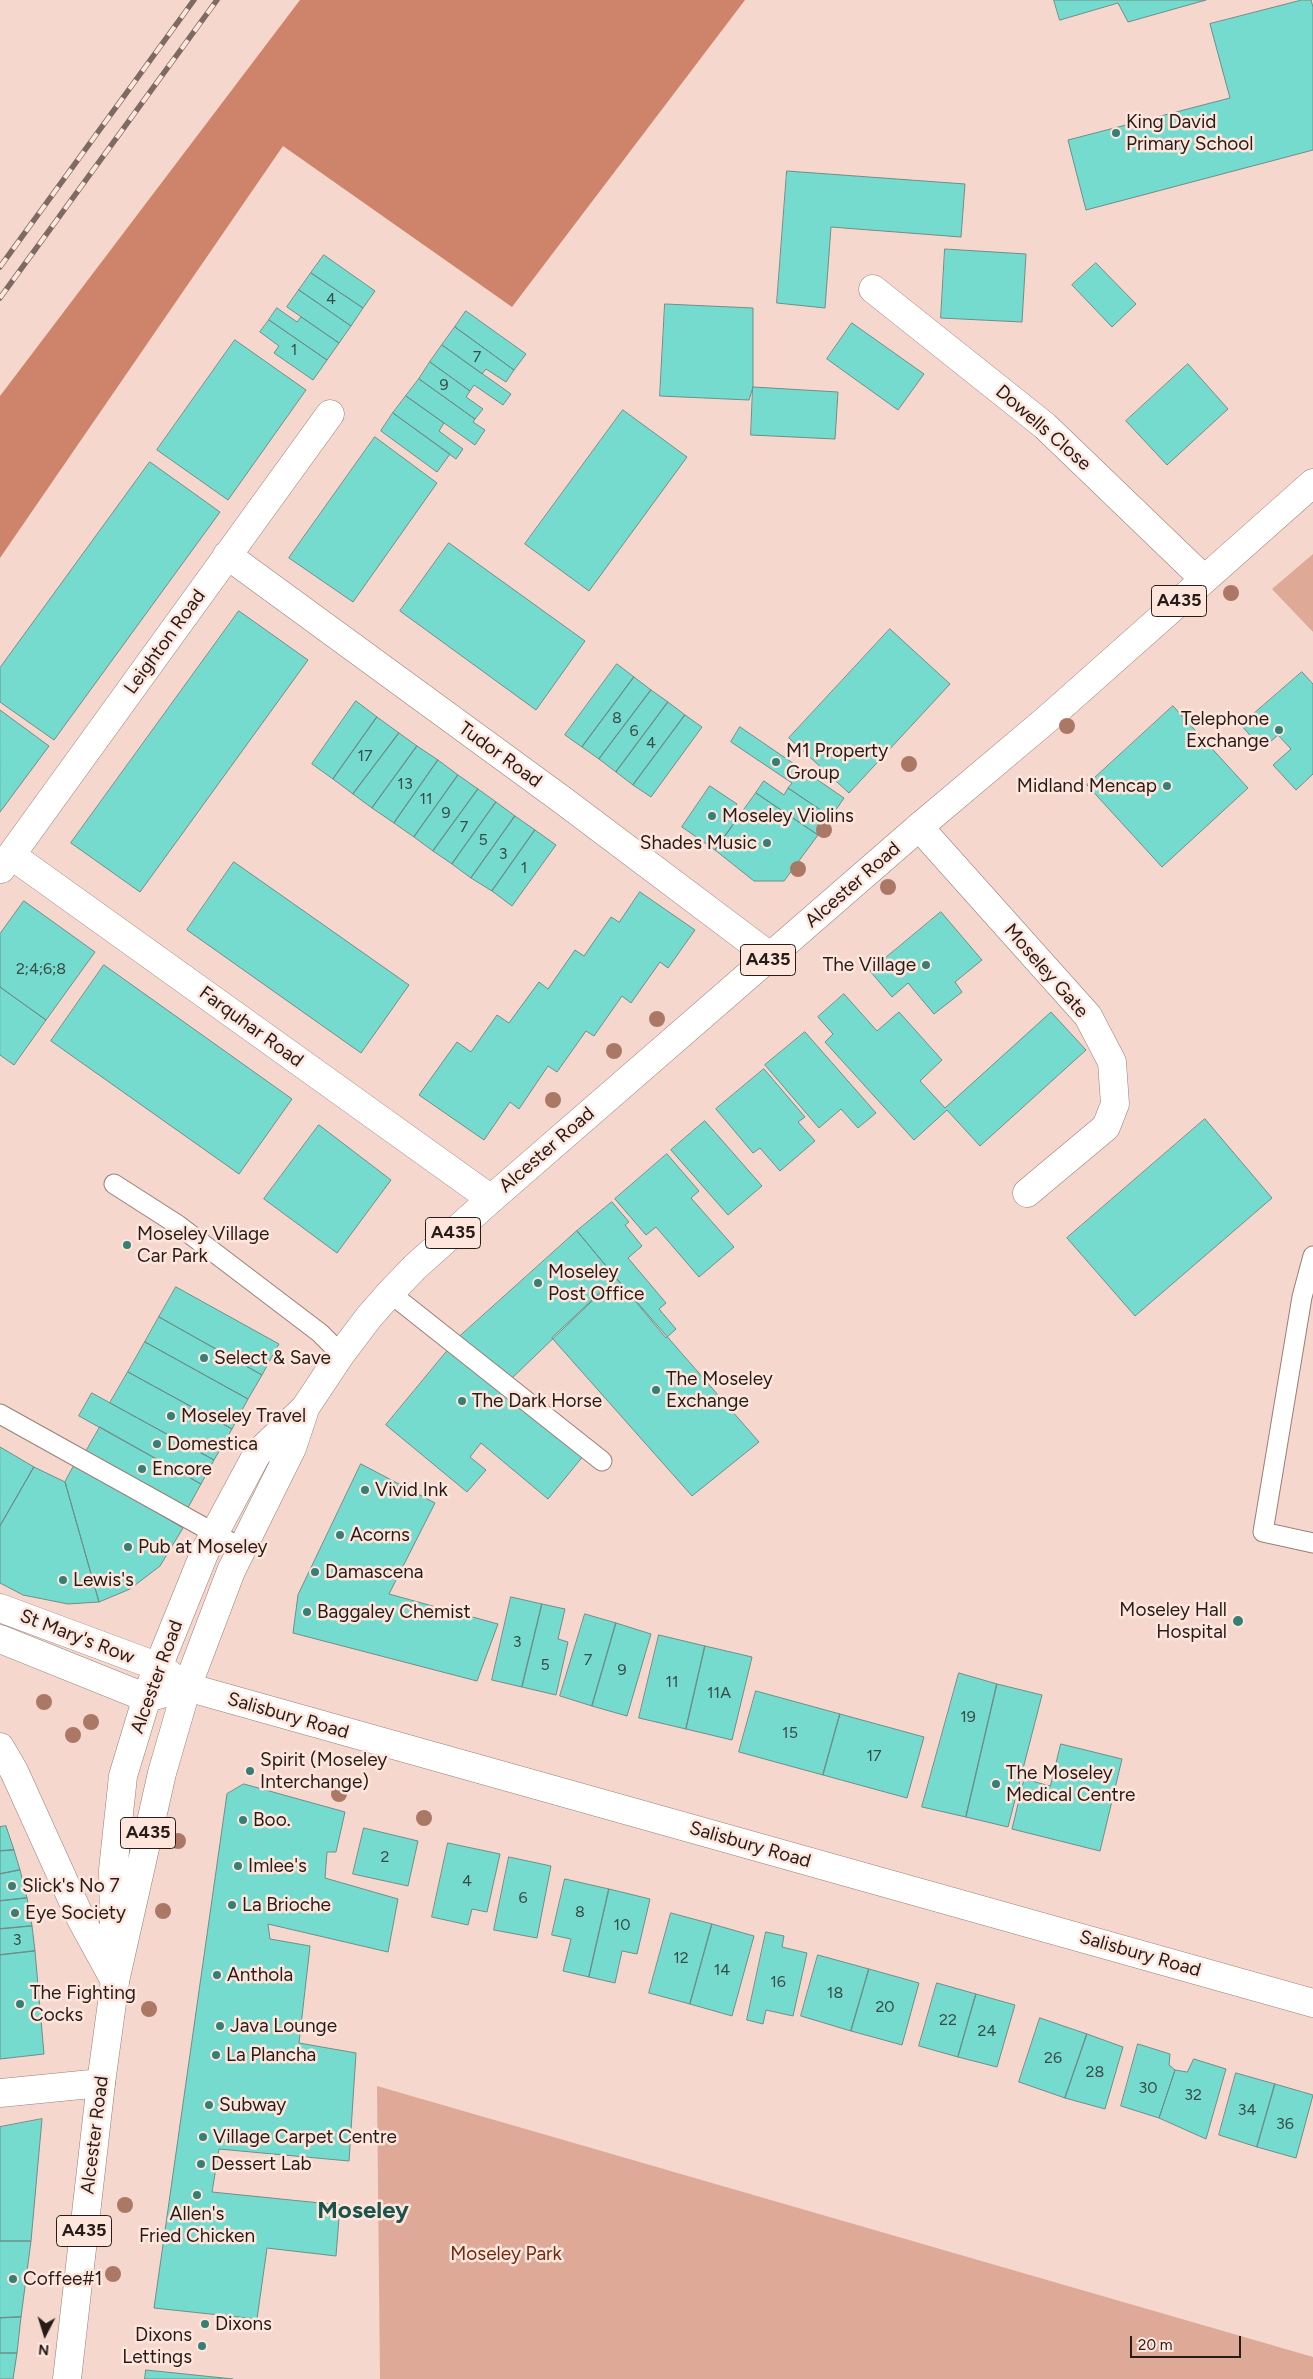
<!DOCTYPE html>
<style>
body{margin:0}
#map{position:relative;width:1313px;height:2379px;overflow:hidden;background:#f5d7cd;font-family:Figtree,sans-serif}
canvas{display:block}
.north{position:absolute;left:20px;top:2309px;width:50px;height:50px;-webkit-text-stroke:4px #fee6dd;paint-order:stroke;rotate:185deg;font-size:14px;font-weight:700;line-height:20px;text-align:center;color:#271c18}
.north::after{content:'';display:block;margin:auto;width:18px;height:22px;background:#271c18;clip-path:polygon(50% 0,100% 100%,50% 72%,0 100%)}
.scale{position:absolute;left:1130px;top:2336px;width:111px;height:22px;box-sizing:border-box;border:2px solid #271c18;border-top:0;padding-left:6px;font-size:15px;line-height:18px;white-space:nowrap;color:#271c18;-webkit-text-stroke:4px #fee6dd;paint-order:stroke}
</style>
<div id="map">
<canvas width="1313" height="2379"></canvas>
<div class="north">N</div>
<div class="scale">20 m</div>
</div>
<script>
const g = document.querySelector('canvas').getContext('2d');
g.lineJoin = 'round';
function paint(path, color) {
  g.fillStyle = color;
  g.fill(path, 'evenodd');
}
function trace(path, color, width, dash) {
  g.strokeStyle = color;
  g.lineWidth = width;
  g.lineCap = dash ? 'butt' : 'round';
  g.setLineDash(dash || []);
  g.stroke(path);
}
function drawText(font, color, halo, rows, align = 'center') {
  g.font = font + ' Figtree,sans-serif';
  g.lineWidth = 5;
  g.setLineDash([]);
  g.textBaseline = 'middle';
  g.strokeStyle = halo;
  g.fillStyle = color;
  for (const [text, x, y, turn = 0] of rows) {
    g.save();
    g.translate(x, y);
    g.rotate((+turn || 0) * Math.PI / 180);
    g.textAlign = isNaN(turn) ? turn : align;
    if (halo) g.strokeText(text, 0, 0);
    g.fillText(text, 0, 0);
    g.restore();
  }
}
const green = new Path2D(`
 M1313 554V632L1272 589Z
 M377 2086 1313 2357V2379H380Z`);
const forest = new Path2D(`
 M300 0H745L512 307 283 146 0 558V396Z`);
const building = new Path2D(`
 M1054 0H1206L1128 22 1118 3 1060 20Z
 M1302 0H1311L1313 7V150L1086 210 1068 140 1230 98 1210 24Z
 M787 171 965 184 961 237 831 227 825 308 777 303Z
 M945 249 1026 254 1022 322 941 318Z
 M324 255 375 291 363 308 311 273Z
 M1096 263 1136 304 1112 327 1072 285Z
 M311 273 363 308 351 326 299 290Z
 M299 290 351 326 339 343 287 307Z
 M665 304 753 308V387L749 400 660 396Z
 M277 308 297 322 301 317 339 343 327 360 269 320Z
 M466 311 526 354 514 370 455 327Z
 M269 320 327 360 313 380 274 353 279 346 260 332Z
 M852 323 924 374 898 410 827 359Z
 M455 327 514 370 506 382 486 369 482 374 442 345Z
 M235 340 306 390 228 500 157 450Z
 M442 345 511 394 503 405 474 385 470 391 430 362Z
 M430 362 470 391 466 397 483 409 475 419 419 379Z
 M1188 364 1228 409 1167 465 1126 421Z
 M419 379 475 419 473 422 485 430 475 445 406 396Z
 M753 387 838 392 835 439 751 435Z
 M406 396 444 423 439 431 463 449 456 459 393 413Z
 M623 410 687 457 589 591 525 544Z
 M393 413 450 454 437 472 381 431Z
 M375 437 437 483 353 602 289 558Z
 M150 462 220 512 54 740 0 702V668Z
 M449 543 585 641 536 710 400 611Z
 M239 611 308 660 140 892 71 843Z
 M890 629 950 684 849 793 789 738Z
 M617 664 634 677 582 747 565 735Z
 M1302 672 1313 684V774L1296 790 1273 765 1291 749 1278 735 1262 749 1241 725Z
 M634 677 651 690 599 759 582 747Z
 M651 690 668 702 616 772 599 759Z
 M356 701 377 717 333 779 312 764Z
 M668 702 685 715 633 785 616 772Z
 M1173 706 1248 788 1162 867 1087 785Z
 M0 710 49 746 0 812Z
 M685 715 702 727 651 797 633 785Z
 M377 717 399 733 353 794 333 779Z
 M740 727 844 798 831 817 788 788 792 783 731 742Z
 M399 733 417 746 372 808 353 794Z
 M417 746 438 760 394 823 372 808Z
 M438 760 458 775 414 837 394 823Z
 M458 775 478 789 433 851 414 837Z
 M764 781 784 795 788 788 831 817 818 835 756 793Z
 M710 786 737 804 730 813 738 818 715 850 682 827Z
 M478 789 496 802 452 864 433 851Z
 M756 793 818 835 784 881H754L715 850Z
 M496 802 515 816 471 878 452 864Z
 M515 816 535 830 492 891 471 878Z
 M535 830 556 845 512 906 492 891Z
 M234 862 409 985 361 1053 187 930Z
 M640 892 695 930 668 968 660 962 631 1003 622 996 594 1036 586 1031 557 1072 548 1066 519 1109 510 1102 484 1140 419 1095 457 1042 471 1052 497 1015 509 1023 539 982 548 989 575 950 584 956 611 917 619 922Z
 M24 901 95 952 46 1020 0 987V934Z
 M941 912 982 960 955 982 962 992 934 1014 908 983 892 997 870 971Z
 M104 965 292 1099 239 1174 51 1041Z
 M0 987 46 1020 14 1065 0 1055Z
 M844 994 877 1031 899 1012 942 1060 920 1081 945 1108 1051 1012 1086 1050 980 1146 947 1110 914 1140 825 1042 833 1034 818 1017Z
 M805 1032 876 1113 858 1128 841 1109 819 1128 765 1065Z
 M764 1069 805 1117 798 1122 815 1141 780 1171 760 1148 753 1153 716 1109Z
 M1205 1119 1272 1198 1135 1316 1067 1238Z
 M705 1121 762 1186 728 1215 671 1150Z
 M319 1125 391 1180 337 1253 264 1199Z
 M667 1154 699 1191 691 1198 734 1247 699 1277 656 1227 646 1235 615 1199Z
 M612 1202 629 1222 625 1225 642 1246 628 1258 666 1303 659 1309 676 1329 666 1338 577 1231Z
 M577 1231 616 1278 510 1380 458 1338Z
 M616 1278 759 1442 692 1496 552 1338Z
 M176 1287 279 1344 262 1375 159 1317Z
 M159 1317 262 1375 248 1399 145 1342Z
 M458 1338 584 1455 548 1499 481 1443 470 1457 486 1470 467 1492 386 1425Z
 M145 1342 248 1399 232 1429 128 1372Z
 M128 1372 232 1429 214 1460 110 1403Z
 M92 1393 214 1460 201 1484 79 1416Z
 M100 1427 201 1484 185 1513 84 1455Z
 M0 1447 34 1467 0 1526Z
 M75 1464 183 1528 160 1566 130 1589 99 1602 65 1482Z
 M361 1464 435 1503 389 1594 498 1624 477 1681 293 1633 298 1595Z
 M34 1467 65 1482 99 1602 68 1604 23 1595 0 1583V1526Z
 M511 1597 542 1604 522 1687 492 1680Z
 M542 1604 565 1609 558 1639 568 1642 556 1695 522 1687Z
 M585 1614 616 1623 592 1706 560 1696Z
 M616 1623 651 1634 627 1716 592 1706Z
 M659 1635 705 1646 686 1729 639 1718Z
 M705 1646 752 1657 732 1740 686 1729Z
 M959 1673 997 1684 966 1817 922 1807Z
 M997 1684 1042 1695 1008 1827 966 1817Z
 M756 1691 840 1714 823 1775 739 1752Z
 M840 1714 924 1737 907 1798 823 1775Z
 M1061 1744 1122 1759 1100 1851 1012 1829 1024 1779 1050 1786Z
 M244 1784 345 1812 336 1852H327L325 1878 398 1899 388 1952 268 1924 270 1939 310 1946 299 2043 356 2053 349 2161 219 2149 212 2192 340 2205 336 2256 267 2248 257 2319 154 2308 227 1794Z
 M6 1826 14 1850 0 1851V1827Z
 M364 1828 418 1841 408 1886 353 1874Z
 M448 1843 500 1854 487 1912 472 1909 468 1925 432 1917Z
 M14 1850 20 1870 0 1874V1851Z
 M509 1857 551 1866 537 1938 494 1930Z
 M20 1870 27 1898 0 1901V1874Z
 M565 1879 609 1889 589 1977 563 1971 571 1939 552 1935Z
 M609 1889 650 1899 637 1954 622 1951 615 1983 589 1977Z
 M27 1898 32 1926 0 1929V1901Z
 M671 1913 712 1924 690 2004 649 1993Z
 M712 1924 754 1936 732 2016 690 2004Z
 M32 1926 35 1951 0 1955V1929Z
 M766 1932 784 1936 782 1947 807 1953 793 2016 766 2010 763 2024 747 2020Z
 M35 1951 44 2054 0 2059V1955Z
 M818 1955 869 1969 851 2031 801 2016Z
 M869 1969 919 1983 902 2045 851 2031Z
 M937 1983 976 1994 958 2057 919 2046Z
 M976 1994 1015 2005 997 2067 958 2057Z
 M1040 2018 1087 2034 1065 2098 1019 2082Z
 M1087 2034 1123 2047 1105 2109 1065 2098Z
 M1138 2044 1170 2054 1169 2065 1175 2070 1159 2118 1121 2106Z
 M1194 2059 1226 2069 1206 2139 1159 2118 1175 2070 1187 2072Z
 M1236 2073 1275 2084 1257 2147 1219 2135Z
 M1275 2084 1313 2095 1296 2158 1257 2147Z
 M42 2119 31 2241H0V2127Z
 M0 2241H31L21 2317 0 2318Z
 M21 2317 17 2353H0V2318Z
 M0 2353H17L13 2379H0Z
 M146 2370 233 2379H145Z`);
const service = new Path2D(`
 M114 1184 178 1225 320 1333 341 1354
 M1313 1256 1302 1297 1263 1532 1313 1543
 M390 1293 602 1461
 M0 1414 241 1548`);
const minor = new Path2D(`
 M873 289 1045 426 1204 579
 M227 555 561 799 771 957
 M919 827 1088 1016 1112 1062 1115 1104 1106 1127 1027 1193
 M11 855 491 1199
 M1 869 330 414
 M0 1747 14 1771 81 1919 115 1981
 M0 2093 101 2083`);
const secondary = new Path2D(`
 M0 1608 159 1667 187 1687 1313 2003
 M0 1639 147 1698 187 1687`);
const trunk = new Path2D(`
 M115 1981 113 1870 123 1776 150 1687 206 1549 257 1454 305 1408 341 1354 369 1317 390 1293 415 1267 491 1199 919 827 1046 720 1313 483
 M67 2379 101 2083 115 1981 162 1773 187 1687 231 1571 292 1448 304 1412`);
const rail = new Path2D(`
 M0 267 194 0
 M0 298 217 0`);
const trees = [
 [1231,593],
 [1067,726],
 [909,764],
 [824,830],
 [798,869],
 [888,887],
 [657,1019],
 [614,1051],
 [553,1100],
 [44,1702],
 [91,1722],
 [73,1735],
 [339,1794],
 [424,1818],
 [178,1841],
 [163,1911],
 [149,2009],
 [125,2205],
 [113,2274]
];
const markers = [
 [1116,133,5,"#377e75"],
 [1279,730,5,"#377e75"],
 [776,762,5,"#377e75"],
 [1167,786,5,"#377e75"],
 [712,816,5,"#377e75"],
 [767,843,5,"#377e75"],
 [926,965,5,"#377e75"],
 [127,1245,5,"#377e75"],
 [538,1283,5,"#377e75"],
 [204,1358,5,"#377e75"],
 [656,1390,5,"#377e75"],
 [462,1401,5,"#377e75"],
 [171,1416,5,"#377e75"],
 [157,1444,5,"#377e75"],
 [142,1469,5,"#377e75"],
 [365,1490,5,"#377e75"],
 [340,1535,5,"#377e75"],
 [128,1547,5,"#377e75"],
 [315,1572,5,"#377e75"],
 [63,1580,5,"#377e75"],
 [307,1612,5,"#377e75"],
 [1238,1621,6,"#377e75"],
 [250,1771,5,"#377e75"],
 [996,1784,5,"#377e75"],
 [243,1820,5,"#377e75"],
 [238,1866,5,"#377e75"],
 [12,1886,5,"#377e75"],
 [232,1905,5,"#377e75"],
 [15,1913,5,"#377e75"],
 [217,1975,5,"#377e75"],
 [20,2004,5,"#377e75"],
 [220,2026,5,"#377e75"],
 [216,2055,5,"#377e75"],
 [209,2105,5,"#377e75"],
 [203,2137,5,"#377e75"],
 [201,2164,5,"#377e75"],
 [197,2195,5,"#377e75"],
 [13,2279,5,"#377e75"],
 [205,2324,5,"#377e75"],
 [202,2346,5,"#377e75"]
];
const numberNames = [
 ["4",331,299],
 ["1",294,350],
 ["7",477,357],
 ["9",444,385],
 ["8",617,718],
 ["6",634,731],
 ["4",651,743],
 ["17",365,756],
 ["13",405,784],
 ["11",426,799],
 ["9",446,813],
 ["7",464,827],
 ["5",483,840],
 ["3",503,854],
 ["1",524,868],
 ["2;4;6;8",41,969],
 ["3",517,1642],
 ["7",588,1660],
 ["5",545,1665],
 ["9",622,1670],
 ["11",672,1682],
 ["11A",719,1693],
 ["19",968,1717],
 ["15",790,1733],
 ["17",874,1756],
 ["2",385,1857],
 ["4",467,1881],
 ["6",523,1898],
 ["8",580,1912],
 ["10",622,1925],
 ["3",17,1940],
 ["12",681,1958],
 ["14",722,1970],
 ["16",778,1982],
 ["18",835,1993],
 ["20",885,2007],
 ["22",948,2020],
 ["24",987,2031],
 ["26",1053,2058],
 ["28",1095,2072],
 ["30",1148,2088],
 ["32",1193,2095],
 ["34",1247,2110],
 ["36",1285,2124]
];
const shields = [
 [1179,601,55],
 [768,960,55],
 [453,1233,55],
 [148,1833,55],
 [84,2231,55]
];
const shieldNames = [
 ["A435",1179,601],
 ["A435",768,960],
 ["A435",453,1233],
 ["A435",148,1833],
 ["A435",84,2231]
];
const poiNames = [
 ["King David",1126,122],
 ["Primary School",1126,144],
 ["Telephone",1269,719,"right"],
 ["Exchange",1269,741,"right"],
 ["M1 Property",786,751],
 ["Group",786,773],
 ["Midland Mencap",1157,786,"right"],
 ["Moseley Violins",722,816],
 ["Shades Music",757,843,"right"],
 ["The Village",916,965,"right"],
 ["Moseley Village",137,1234],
 ["Car Park",137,1256],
 ["Moseley",548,1272],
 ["Post Office",548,1294],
 ["Select & Save",214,1358],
 ["The Moseley",666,1379],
 ["Exchange",666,1401],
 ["The Dark Horse",472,1401],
 ["Moseley Travel",181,1416],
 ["Domestica",167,1444],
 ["Encore",152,1469],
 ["Vivid Ink",375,1490],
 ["Acorns",350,1535],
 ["Pub at Moseley",138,1547],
 ["Damascena",325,1572],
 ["Lewis's",73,1580],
 ["Moseley Hall",1227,1610,"right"],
 ["Hospital",1227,1632,"right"],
 ["Baggaley Chemist",317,1612],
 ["Spirit (Moseley",260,1760],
 ["Interchange)",260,1782],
 ["The Moseley",1006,1773],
 ["Medical Centre",1006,1795],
 ["Boo.",253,1820],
 ["Imlee's",248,1866],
 ["Slick's No 7",22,1886],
 ["La Brioche",242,1905],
 ["Eye Society",25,1913],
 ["Anthola",227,1975],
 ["The Fighting",30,1993],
 ["Cocks",30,2015],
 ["Java Lounge",230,2026],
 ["La Plancha",226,2055],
 ["Subway",219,2105],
 ["Village Carpet Centre",213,2137],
 ["Dessert Lab",211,2164],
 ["Allen's",197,2214,"center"],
 ["Fried Chicken",197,2236,"center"],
 ["Coffee#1",23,2279],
 ["Dixons",215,2324],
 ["Dixons",192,2335,"right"],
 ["Lettings",192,2357,"right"]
];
const streetNames = [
 ["Dowells Close",1043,428,41],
 ["Leighton Road",165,642,-54],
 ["Tudor Road",500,755,36],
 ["Alcester Road",853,885,-41],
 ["Moseley Gate",1046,971,49],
 ["Farquhar Road",251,1027,36],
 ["Alcester Road",547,1150,-41],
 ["St Mary's Row",77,1637,21],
 ["Alcester Road",157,1677,-70],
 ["Salisbury Road",288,1716,16],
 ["Salisbury Road",750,1845,16],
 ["Salisbury Road",1140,1954,16],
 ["Alcester Road",95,2135,-83]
];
const parkNames = [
 ["Moseley Park",506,2254]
];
const districtNames = [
 ["Moseley",363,2211]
];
paint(green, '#dea997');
paint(forest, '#ce846a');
paint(building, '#74dbce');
trace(building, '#6e8e89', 1);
trace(service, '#9a7f76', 21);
trace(minor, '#9a7f76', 29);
trace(secondary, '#9a7f76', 29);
trace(trunk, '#9a7f76', 29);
trace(service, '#fff', 19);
trace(minor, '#fff', 28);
trace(secondary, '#fff', 28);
trace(trunk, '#fff', 28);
trace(rail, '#7d6a63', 5.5);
trace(rail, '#fee6dd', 4, [11]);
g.fillStyle = '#ab7865';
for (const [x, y] of trees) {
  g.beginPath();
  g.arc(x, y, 8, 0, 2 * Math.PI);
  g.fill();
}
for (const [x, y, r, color] of markers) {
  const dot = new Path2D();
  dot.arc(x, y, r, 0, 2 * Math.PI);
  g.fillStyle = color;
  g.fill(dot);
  trace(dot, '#fee6dd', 2);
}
drawText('16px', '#3a4c46', null, numberNames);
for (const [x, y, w] of shields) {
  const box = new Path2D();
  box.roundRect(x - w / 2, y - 15.5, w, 31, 4);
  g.fillStyle = '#fee6dd';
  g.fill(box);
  trace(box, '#271c18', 1);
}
drawText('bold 18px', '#271c18', null, shieldNames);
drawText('19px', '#271c18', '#fee6dd', poiNames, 'left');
drawText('19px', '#271c18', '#fee6dd', streetNames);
drawText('19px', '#6e2b10', '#fee6dd', parkNames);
drawText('bold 24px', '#19534c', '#fee6dd', districtNames);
</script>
